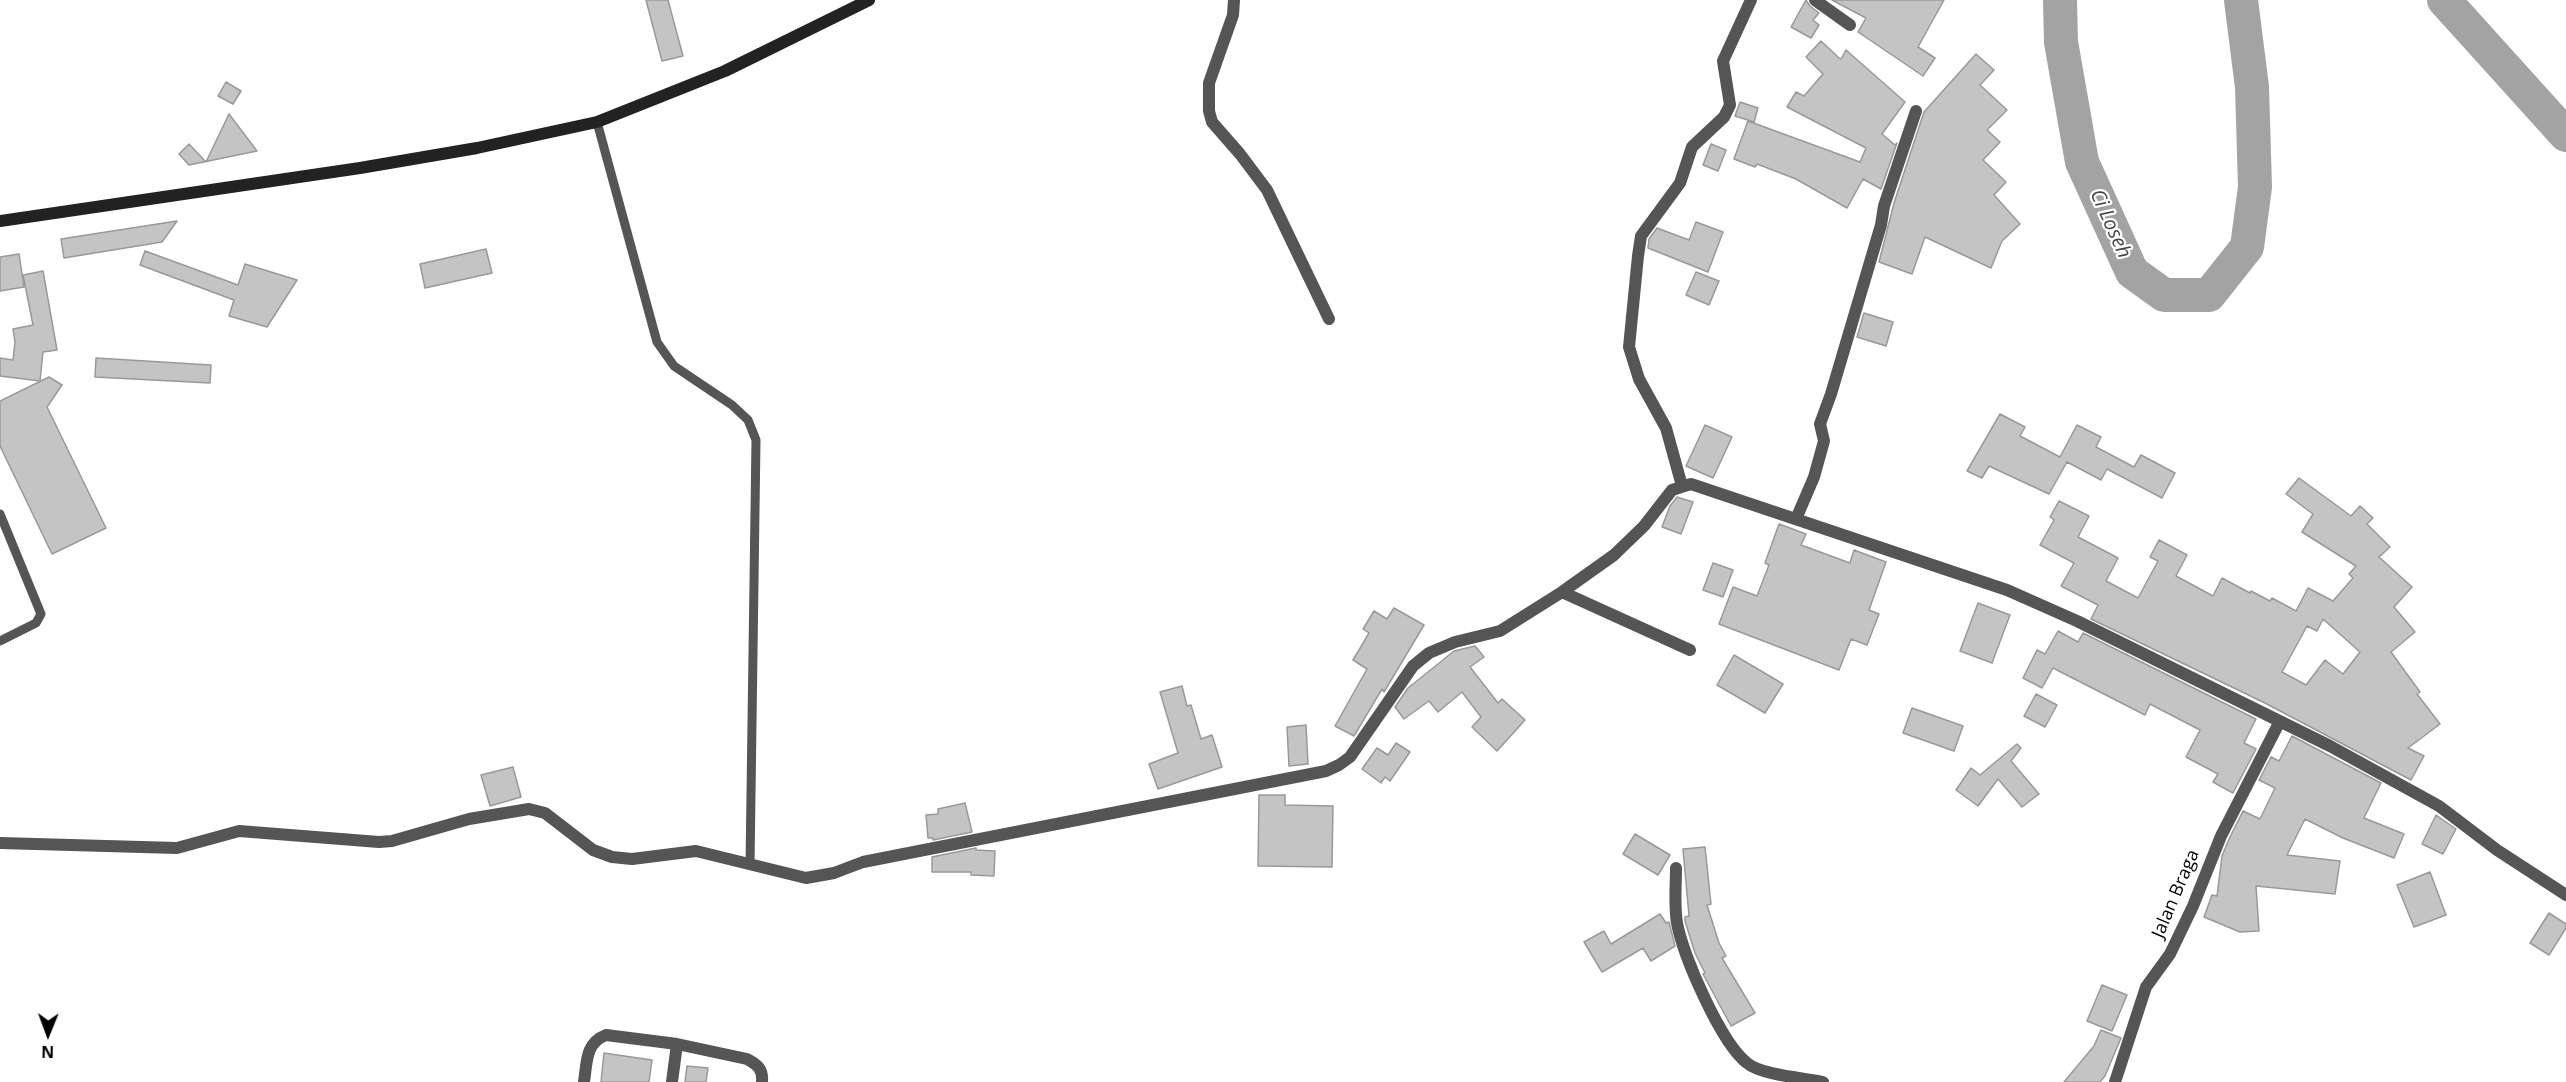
<!DOCTYPE html>
<style>
body{margin:0}
#map{position:relative;width:2566px;height:1082px;overflow:hidden;background:#fff;font-family:"Open Sans",sans-serif}
canvas{display:block}
.north{position:absolute;left:18px;top:1004px;width:60px;height:60px;-webkit-text-stroke:4px #fff;paint-order:stroke;rotate:181deg;font-size:16px;font-weight:700;line-height:24px;text-align:center;color:#000}
.north::after{content:'';display:block;margin:auto;width:21px;height:27px;background:#000;clip-path:polygon(50% 0,100% 100%,50% 72%,0 100%)}
</style>
<div id="map">
<canvas width="2566" height="1082"></canvas>
<div class="north">N</div>
</div>
<script>
const g = document.querySelector('canvas').getContext('2d');
g.lineJoin = 'round';
function trace(path, color, width, dash) {
  g.strokeStyle = color;
  g.lineWidth = width;
  g.lineCap = dash ? 'butt' : 'round';
  g.setLineDash(dash || []);
  g.stroke(path);
}
function paint(path, color) {
  g.fillStyle = color;
  g.fill(path, 'evenodd');
}
function drawText(font, color, halo, rows, align = 'center') {
  g.font = font + ' "Open Sans",sans-serif';
  g.lineWidth = 4.5;
  g.setLineDash([]);
  g.textBaseline = 'middle';
  g.strokeStyle = halo;
  g.fillStyle = color;
  for (const [text, x, y, turn = 0] of rows) {
    g.save();
    g.translate(x, y);
    g.rotate((+turn || 0) * Math.PI / 180);
    g.textAlign = isNaN(turn) ? turn : align;
    if (halo) g.strokeText(text, 0, 0);
    g.fillText(text, 0, 0);
    g.restore();
  }
}
const river = new Path2D(`
 M2060 0 2061 42 2082 162 2132 272 2164 295H2209L2247 247 2255 187 2252 87 2241 0
 M2444 0 2566 135`);
const building = new Path2D(`
 M646 0H668L683 56 662 61Z
 M1806 0 1810 6 1819 13 1813 20 1819 25 1811 38 1791 27Z
 M1832 0H1944L1918 47 1935 58 1923 76 1858 32 1866 18Z
 M1821 41 1838 57 1841 59 1846 50 1905 102 1882 134 1895 145 1897 143 1881 189 1863 179 1847 208 1796 179 1757 164 1755 167 1734 159 1748 121 1860 162 1866 148 1787 107 1796 92 1804 96 1823 74 1806 57Z
 M1976 54 1994 70 1980 85 2007 110 1987 130 2000 142 1983 160 2006 182 1994 195 2020 224 2002 241 1991 268 1925 237 1912 274 1879 262 1894 203 1924 112Z
 M226 82 241 91 233 104 218 96Z
 M1740 102 1758 108 1754 122 1735 116Z
 M229 114 257 151 189 165 179 154 189 144 206 162Z
 M1711 144 1726 150 1718 171 1703 165Z
 M177 221 162 242 64 258 61 239Z
 M1696 222 1723 232 1708 272 1648 248 1649 239 1657 228 1689 240Z
 M486 249 492 273 425 288 420 264Z
 M145 251 238 285 245 264 297 280 267 327 229 316 234 300 140 265Z
 M19 254 24 287 0 291V257Z
 M43 271 57 350 43 352 40 381 0 376V358L13 360 15 342 13 329 33 325 23 275Z
 M1696 272 1719 281 1709 305 1686 295Z
 M1864 313 1893 322 1886 346 1857 337Z
 M96 358 211 365 210 383 95 377Z
 M49 377 62 385 47 407 106 528 52 554 0 446V401Z
 M2000 414 2025 427 2020 436 2060 457 2077 425 2101 437 2096 447 2134 467 2141 455 2175 473 2162 498 2107 469 2101 480 2067 462 2049 494 1989 466 1982 478 1967 471Z
 M1705 425 1732 437 1713 478 1686 466Z
 M2299 478 2351 516 2360 506 2373 518 2367 524 2390 547 2379 557 2412 587 2394 607 2415 632 2391 652 2420 692 2417 694 2440 724 2408 748 2424 756 2411 780 2265 703 2091 619 2098 605 2061 586 2074 563 2040 545 2054 520 2050 517 2059 501 2089 516 2078 537 2118 558 2106 581 2138 598 2158 561 2150 557 2159 540 2187 555 2176 576 2213 596 2222 578 2250 593 2251 591 2270 601 2272 598 2296 611 2308 588 2333 601 2353 578 2349 574 2356 566 2302 532 2313 514 2286 494ZM2323 619 2360 652 2343 674 2325 660 2306 685 2282 672 2307 626 2317 631Z
 M1677 497 1693 502 1681 534 1662 527 1670 506Z
 M1779 524 1806 534 1801 545 1850 563 1854 550 1886 562 1869 610 1879 614 1867 645 1851 639 1839 670 1719 624 1733 587 1757 596 1769 565 1765 563Z
 M1713 563 1733 570 1723 597 1703 590Z
 M1978 603 2010 615 1992 663 1960 651Z
 M1394 608 1424 625 1384 692 1382 689 1354 736 1335 726 1367 669 1353 660 1369 633 1363 629 1374 611 1387 619Z
 M2058 631 2078 642 2083 633 2256 719 2244 743 2256 749 2233 793 2213 782 2218 774 2186 757 2200 730 2150 704 2145 715 2053 668 2042 688 2023 678 2037 650 2045 654Z
 M1475 646 1484 657 1470 667 1498 703 1502 699 1525 720 1497 751 1472 727 1481 717 1462 692 1438 712 1429 701 1404 719 1395 707 1408 688 1433 668 1454 651Z
 M1734 655 1783 684 1765 713 1717 685Z
 M1182 686 1187 706 1191 705 1201 739 1212 735 1222 767 1158 789 1149 764 1178 753 1160 692Z
 M2036 694 2057 705 2045 727 2024 716Z
 M1912 708 1963 726 1954 751 1903 733Z
 M1306 725 1308 764 1289 766 1287 727Z
 M2292 736 2381 783 2364 818 2404 834 2394 858 2343 838 2305 819 2287 855 2340 861 2335 894 2256 886 2259 931 2240 932 2204 917 2212 895 2217 896 2222 856 2229 839 2243 811 2260 819 2275 788 2259 780 2271 757 2279 761Z
 M1396 743 1410 752 1390 781 1385 777 1381 783 1362 769 1377 748 1388 755Z
 M2017 744 2021 748 2011 761 2039 794 2022 807 1998 779 1978 806 1956 790 1971 768 1980 775Z
 M513 767 521 797 490 806 481 775Z
 M1259 795H1285V805L1333 806 1332 867 1258 866Z
 M965 803 972 832 933 840V838H928L926 815 938 814V809Z
 M2436 815 2456 829 2443 854 2422 844Z
 M1635 834 1670 855 1658 875 1623 854Z
 M1705 847 1711 904 1707 905 1719 943 1726 956 1722 958 1755 1013 1731 1026 1703 974 1705 973 1695 953 1685 921V917L1689 916 1683 849Z
 M976 848V850L995 851 994 876 971 875V872H932V857Z
 M2430 872 2446 915 2414 927 2397 885Z
 M2549 913 2566 924V928L2549 955 2530 943Z
 M1660 914 1666 923 1669 922 1675 946 1651 961 1643 948 1602 972 1584 942 1604 931 1611 944Z
 M2102 985 2127 995 2112 1031 2087 1021Z
 M2101 1030 2121 1038 2105 1076 2100 1082H2064L2094 1046Z
 M604 1053 652 1060 649 1082H601Z
 M687 1066 708 1068 706 1082H685Z`);
const lane = new Path2D(`
 M597 122 657 342 674 366 732 405 748 420 756 440 750 865
 M0 514 41 614 36 623 0 641`);
const street = new Path2D(`
 M1234 0 1233 15 1209 83V111L1212 122 1240 154 1267 190 1329 319
 M1815 0 1850 25
 M1682 486 1666 428 1639 379 1629 347 1638 256 1641 236 1680 183 1692 147 1724 117 1730 105 1723 61 1751 0
 M1796 519 1814 477 1824 441 1820 424 1831 394 1881 225 1884 206 1916 111
 M1562 592 1690 650
 M0 843 177 848 239 831 379 842 392 841 469 819 529 809 545 813 593 850 612 857 632 859 696 851 806 878 834 873 863 862 1326 771 1339 765 1350 757 1413 666 1429 653 1455 642 1500 631 1562 592 1614 555 1644 526 1672 490 1691 484 2007 590 2077 621 2330 746 2439 806 2497 850 2566 895
 M1676 868C1676 886 1674 905 1677 923 1683 956 1721 1043 1747 1063 1761 1075 1804 1078 1823 1082
 M584 1082C587 1063 585 1043 606 1035L677 1044 747 1059C758 1065 763 1069 762 1082
 M672 1082 677 1044
 M2115 1082 2146 987 2170 954 2193 906 2221 836 2279 723`);
const secondary = new Path2D(`
 M0 221 360 168 477 148 597 122 725 71 869 0`);
const streetNames = [
 ["Jalan Braga",2176,894,-67]
];
const waterNames = [
 ["Ci Loseh",2110,224,66]
];
trace(river, '#a3a3a3', 34);
paint(building, '#c4c4c4');
trace(building, '#999', 1.5);
trace(lane, '#555', 9);
trace(street, '#555', 12);
trace(secondary, '#222', 12);
drawText('18px', '#000', '#fff', streetNames);
drawText('italic 20px', '#444', '#fff', waterNames);
</script>
